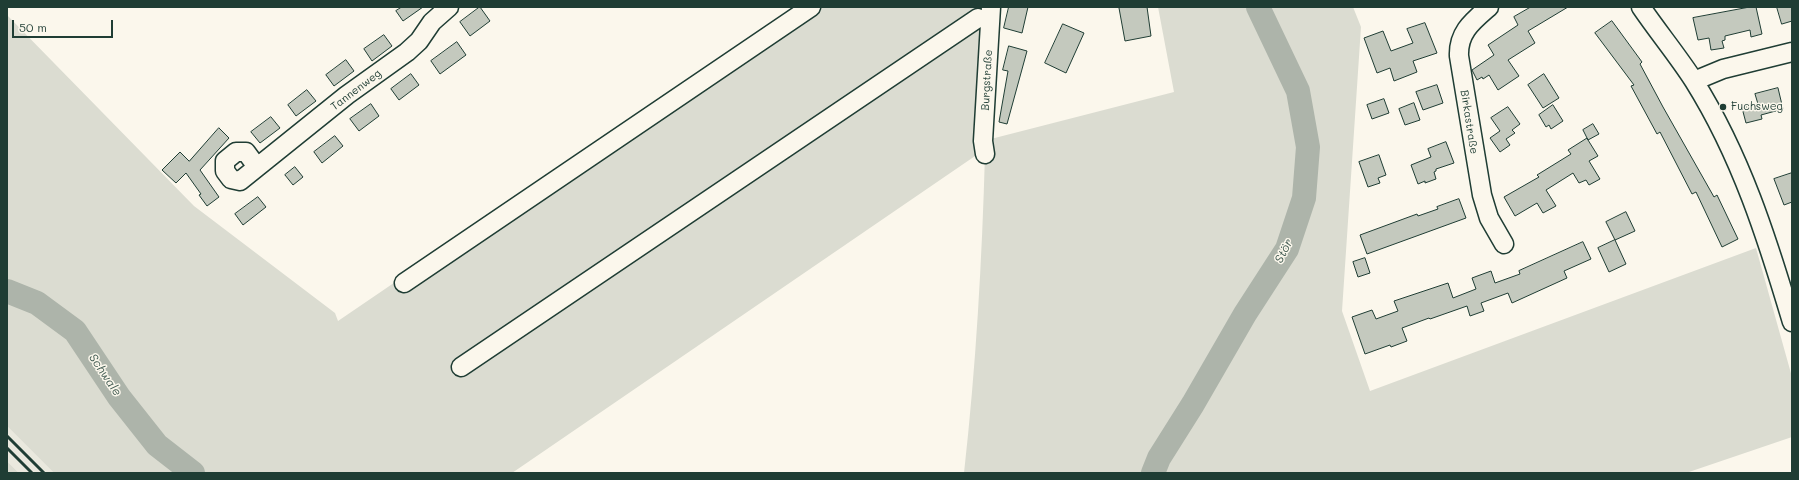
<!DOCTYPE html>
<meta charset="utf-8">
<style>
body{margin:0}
#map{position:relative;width:1799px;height:480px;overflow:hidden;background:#fbf7ec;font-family:Mali,sans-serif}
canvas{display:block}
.frame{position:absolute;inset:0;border:8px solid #1f3d34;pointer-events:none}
.scale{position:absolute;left:12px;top:20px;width:101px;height:18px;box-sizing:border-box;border:2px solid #1f3d34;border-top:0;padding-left:5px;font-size:12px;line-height:14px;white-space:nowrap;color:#1f3d34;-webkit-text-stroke:3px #fbf7ec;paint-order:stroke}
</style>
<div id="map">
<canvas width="1799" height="480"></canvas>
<div class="frame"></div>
<div class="scale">50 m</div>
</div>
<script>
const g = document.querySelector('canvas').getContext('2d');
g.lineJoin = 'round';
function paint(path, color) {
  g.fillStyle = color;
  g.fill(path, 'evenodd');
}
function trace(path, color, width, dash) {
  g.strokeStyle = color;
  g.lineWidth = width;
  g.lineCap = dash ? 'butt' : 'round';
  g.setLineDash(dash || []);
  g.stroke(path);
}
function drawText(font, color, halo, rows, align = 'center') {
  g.font = font + ' Mali,sans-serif';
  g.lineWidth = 3;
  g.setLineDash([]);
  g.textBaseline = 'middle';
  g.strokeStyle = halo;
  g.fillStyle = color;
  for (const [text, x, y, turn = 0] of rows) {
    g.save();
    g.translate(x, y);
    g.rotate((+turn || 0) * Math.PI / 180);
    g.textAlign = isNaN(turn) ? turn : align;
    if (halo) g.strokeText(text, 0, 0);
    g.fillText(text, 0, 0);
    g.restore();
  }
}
const built = new Path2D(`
 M7 426 54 473H19L7 461Z`);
const green = new Path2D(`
 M799 7H981L978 154 512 473H54L7 426V15L194 206 335 313 338 321Z
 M1158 7H1353L1361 27 1342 311 1370 391 1756 248 1792 377V437L1686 473H964C976 367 982 260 985 154L983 141 1174 92ZM1279 263 1205 385H1204L1245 314Z
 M7 461 19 473H7Z`);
const river = new Path2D(`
 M7 291 37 303 75 331 119 397 157 445 193 473
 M1153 473 1159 458 1193 404 1245 314 1287 249 1304 198 1308 147 1298 91 1258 7`);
const building = new Path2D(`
 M402 7H423L403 21 396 11Z
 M480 7 490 21 470 36 460 22Z
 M1009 7H1028L1022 33 1004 28Z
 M1128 7H1147L1151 36 1125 41 1119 8Z
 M1531 7H1568L1528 31 1535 43 1508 60 1519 76 1498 90 1489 75 1483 79 1482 77 1477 80 1472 70 1494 55 1488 45 1518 25 1514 17Z
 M1750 7H1756L1762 34 1751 37 1750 30 1725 36V40L1722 41 1724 48 1711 50 1709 38 1698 40 1693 18Z
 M1777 7H1792V21L1782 24Z
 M1612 21 1642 62 1640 64 1663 107 1714 197 1717 195 1738 239 1722 247 1696 192 1692 194 1660 132 1657 134 1631 86 1634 85 1595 33Z
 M1425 23 1437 53 1413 61 1417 72 1394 81 1390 68 1377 73 1364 38 1383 31 1391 51 1413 43 1407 29Z
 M1063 24 1084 33 1066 73 1045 63Z
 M384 35 392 46 372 61 364 49Z
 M457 42 466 55 440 74 431 61Z
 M1009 46 1027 51 1007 124 999 122 1008 71 1003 70Z
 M346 60 354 71 334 86 326 75Z
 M411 74 419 85 399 100 391 89Z
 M1544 74 1559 98 1543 108 1528 85Z
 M1437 85 1443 103 1423 110 1416 92Z
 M1778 88 1783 109 1761 115 1762 119 1746 123 1742 108 1758 104 1755 94Z
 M307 90 316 101 296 116 288 105Z
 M1384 99 1389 113 1372 119 1367 105Z
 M1414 103 1420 120 1405 125 1399 109Z
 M371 104 379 116 359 131 350 119Z
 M1553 105 1563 121 1551 129 1549 125 1546 127 1539 115Z
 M1508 107 1520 124 1512 130 1515 133 1506 139 1510 145 1500 152 1490 138 1500 131 1491 118Z
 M271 117 280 128 260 143 251 132Z
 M1593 124 1599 134 1588 140 1598 156 1589 161 1600 179 1589 185 1586 180 1579 183 1573 173 1546 190 1556 206 1543 213 1537 203 1515 216 1504 197 1539 177 1537 175 1571 154 1568 150 1587 138 1588 140 1583 130Z
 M219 128 229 138 200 170 219 197 207 206 199 195 201 194 186 173 176 183 162 170 180 152 189 161Z
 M335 136 343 146 322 163 314 152Z
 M1446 142 1454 163 1436 169V171L1434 172 1436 179 1425 183V181L1418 184 1411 165 1431 157 1428 149Z
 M1379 155 1386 175 1378 178 1380 183 1368 187 1359 162Z
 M295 167 303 177 293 185 285 175Z
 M1792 173V202L1784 205 1774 179Z
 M258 197 266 207 243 225 235 214Z
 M1459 199 1466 218 1367 254 1360 235 1417 214 1418 216 1438 209 1437 207Z
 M1626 212 1635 231 1615 240 1606 222Z
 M1615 240 1626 264 1609 272 1598 248Z
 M1583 242 1591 259 1564 271 1567 278 1512 303 1508 293 1481 303 1484 311 1470 316 1467 306 1430 319 1429 318 1402 328 1407 341 1391 347 1390 345 1365 354 1352 317 1372 310 1376 319 1398 311 1394 301 1448 283 1453 298 1476 289 1472 278 1491 271 1495 283 1520 274 1519 271Z
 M1365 258 1370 273 1358 277 1353 262Z`);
const minor = new Path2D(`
 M1489 7C1473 21 1458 32 1459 56L1482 195 1489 218 1504 244
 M1641 7C1658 32 1678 56 1694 81 1741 156 1767 238 1792 322
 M1694 81 1723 69 1792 52
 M985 154 983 141 991 7
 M257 167 246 152H236L225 161V171L231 179 240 181 347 95 407 52 419 41 432 22 449 7
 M404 283 811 7
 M461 367 978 18`);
const rail = new Path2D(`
 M7 436 44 473
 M7 448 32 473`);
const markers = [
 [1723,107,4,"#1f3d34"]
];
const streetNames = [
 ["Burgstraße",987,80,-87],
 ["Tannenweg",356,90,-37],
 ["Birkastraße",1469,122,81]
];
const poiNames = [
 ["Fuchsweg",1731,107]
];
const waterNames = [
 ["Stör",1284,251,-63],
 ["Schwale",105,375,56]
];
paint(built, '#eae9de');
paint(green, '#dbdcd1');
trace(river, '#adb4aa', 24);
paint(building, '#c4c9be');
trace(building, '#1f3d34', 1);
trace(minor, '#1f3d34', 21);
trace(minor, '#fbf7ec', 18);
trace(rail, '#1f3d34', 3);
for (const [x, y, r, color] of markers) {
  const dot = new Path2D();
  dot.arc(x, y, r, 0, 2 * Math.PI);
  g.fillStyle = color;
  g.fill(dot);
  trace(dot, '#fbf7ec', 1.5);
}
drawText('11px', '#1f3d34', '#fbf7ec', streetNames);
drawText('11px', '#1f3d34', '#fbf7ec', poiNames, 'left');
drawText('italic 12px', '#425b52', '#fbf7ec', waterNames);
</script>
